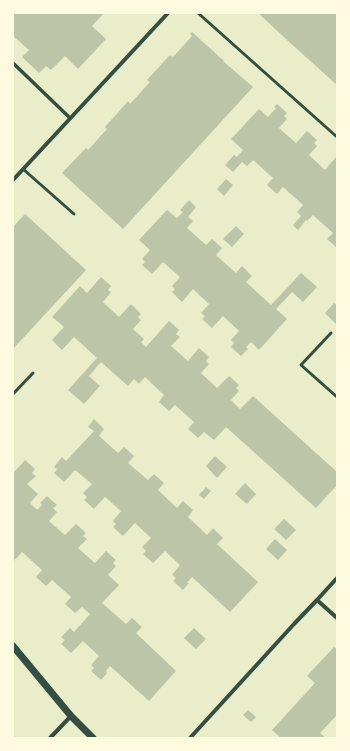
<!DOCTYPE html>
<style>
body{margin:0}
#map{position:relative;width:350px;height:751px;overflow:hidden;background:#e9edc9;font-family:Commissioner,sans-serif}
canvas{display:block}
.frame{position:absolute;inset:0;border:14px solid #fefae0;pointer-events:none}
</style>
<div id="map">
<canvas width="350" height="751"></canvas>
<div class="frame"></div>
</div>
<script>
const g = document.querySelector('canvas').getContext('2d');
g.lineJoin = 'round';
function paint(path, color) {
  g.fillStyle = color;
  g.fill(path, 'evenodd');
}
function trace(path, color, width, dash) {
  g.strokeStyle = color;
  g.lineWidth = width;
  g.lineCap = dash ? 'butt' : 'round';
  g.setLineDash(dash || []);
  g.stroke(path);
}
const building = new Path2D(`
 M13 13H104L92 26 106 39 78 69 65 56 51 70 46 66 39 73 22 57 29 50 13 36Z
 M258 13H337V85L287 40Z
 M192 32 224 61H223L253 87 123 229 62 173 86 148 88 150 107 129 105 127 128 101 130 104 150 82 147 80 170 55 173 57 192 36 190 34Z
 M277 104 287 113 284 116 287 119 279 128 296 143 307 131 317 140 314 143 317 146 309 155 325 170 336 157 337 158V248L327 239 333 233 313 215 307 221 306 220 298 230 293 225 301 216 297 212 303 205 283 187 277 194 267 185 273 178 253 160 247 166 242 162 233 172 225 165 234 155 237 157 243 150 231 139 259 109 268 117 276 108 274 107Z
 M226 179 233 185 224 196 217 189Z
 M189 200 196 207 188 217 193 221 187 228 206 245 212 239 222 248 216 255 236 273 242 266 252 276 246 282 271 305 301 273 317 287 303 302 292 292 276 309 287 319 259 350 251 342 246 347 248 349 241 356 231 347 234 343 231 340 239 331 223 316 212 328 202 319 205 316 201 313 209 304 193 289 182 302 172 292 175 289 172 286 180 277 163 262 152 274 142 265 145 262 142 259 150 250 139 240 167 210 177 218 183 212 180 210Z
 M25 214 86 270 13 349V227Z
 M236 226 244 234 232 247 223 239Z
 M101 277 111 286 108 290 111 292 103 302 119 317 131 304 141 314 138 317 141 320 133 329 144 339 141 342 146 347 169 321 179 330 176 334 180 337 171 346 188 361 199 348 209 357 206 361 209 364 201 373 217 388 229 376 239 385 236 388 239 391 231 400 240 409 253 396 337 472V485L316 508 226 427 214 440 204 432 198 438 188 429 194 422 175 405 169 411 159 402 164 395 145 377 139 384 134 379 128 386 101 362 89 376 100 386 84 404 68 390 97 358 74 337 62 350 52 340 64 327 52 317 80 286 87 293Z
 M334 303 337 305V325L325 313Z
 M94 419 104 429 99 436 118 453 124 447 134 456 128 463 148 480 154 474 164 483 158 490 177 508 183 501 193 510 188 517 207 535 213 528 223 538 217 544 258 582 230 612 192 577 187 583H189L183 590 173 581 176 578 172 575 180 565 165 551 153 563 143 554 146 551 142 547 151 538 135 523 123 536 113 527 116 524 113 521 121 511 105 497 94 509 84 500 87 497 83 493 92 484 75 470 64 482 54 473 57 469 54 467 62 457 66 461 94 431 88 427Z
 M215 456 227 467 217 478 206 466Z
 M25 460 35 469 32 473 36 476 27 484 38 494 30 503 37 510 42 505 40 503 47 496 57 505 53 508 57 512 49 521 65 535 76 524 86 533 83 536 87 539 78 548 95 563 106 551 116 560 113 563 116 566 108 575 119 585 102 603 126 624 132 618 142 627 136 633 176 671 149 701 110 666 106 671 107 673 101 680 91 671 94 668 91 665 99 656 83 641 71 653 61 644 65 640 61 637 70 628 74 632 90 614 82 607 75 613 65 604 71 597 52 580 46 586 36 577 42 570 22 552 13 562V471L14 472Z
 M245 483 256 494 247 504 235 494Z
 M206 487 211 491 204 499 199 495Z
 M284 519 296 530 286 540 274 529Z
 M275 539 287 550 278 560 266 549Z
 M194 628 206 639 196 649 184 638Z
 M334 647 337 649V717L336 716 320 733 326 738H281L272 730 315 683 307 676Z
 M248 710 256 717 251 722 243 715Z`);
const service = new Path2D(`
 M198 13 337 137
 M23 169 74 214
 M331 333 301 365 337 397
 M13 394 33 373`);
const pedestrian = new Path2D(`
 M13 63 70 118`);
const minor = new Path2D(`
 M13 180 168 13
 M337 578 317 600 337 618
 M50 738 71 716
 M190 738 294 624 317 600`);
const tertiary = new Path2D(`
 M13 646 71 716 93 738`);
paint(building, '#bcc5a7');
trace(service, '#344e41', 3);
trace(pedestrian, '#344e41', 3.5);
trace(minor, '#344e41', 4);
trace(tertiary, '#344e41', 7);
</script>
